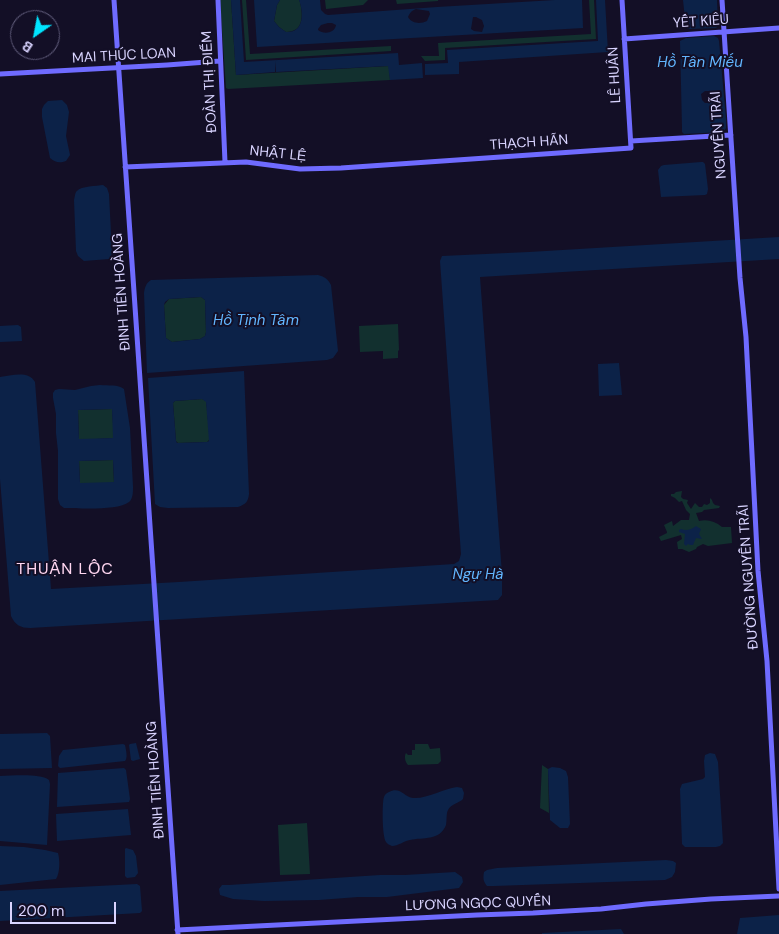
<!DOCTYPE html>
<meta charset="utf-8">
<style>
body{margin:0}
#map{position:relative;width:779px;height:934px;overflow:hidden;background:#130f26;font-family:"DM Sans",sans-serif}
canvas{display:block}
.north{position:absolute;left:10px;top:10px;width:50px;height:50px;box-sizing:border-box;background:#130f26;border:1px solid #625e7d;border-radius:50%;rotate:213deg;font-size:14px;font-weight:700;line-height:20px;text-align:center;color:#d9d4ff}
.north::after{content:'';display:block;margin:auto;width:18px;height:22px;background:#00e5ff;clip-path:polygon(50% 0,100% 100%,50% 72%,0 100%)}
.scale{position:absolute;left:10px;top:902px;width:106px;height:22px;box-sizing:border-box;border:2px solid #d9d4ff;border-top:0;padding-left:6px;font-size:15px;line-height:18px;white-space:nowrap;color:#d9d4ff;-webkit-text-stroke:4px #130f26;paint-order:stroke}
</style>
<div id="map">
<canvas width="779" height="934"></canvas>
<div class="north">B</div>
<div class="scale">200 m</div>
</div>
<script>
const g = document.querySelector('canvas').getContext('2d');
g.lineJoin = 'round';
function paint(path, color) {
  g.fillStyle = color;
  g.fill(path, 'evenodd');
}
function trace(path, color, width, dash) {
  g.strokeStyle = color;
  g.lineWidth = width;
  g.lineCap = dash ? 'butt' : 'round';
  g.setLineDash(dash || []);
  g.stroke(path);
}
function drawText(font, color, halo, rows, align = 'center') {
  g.font = font + ' "DM Sans",sans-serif';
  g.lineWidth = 4;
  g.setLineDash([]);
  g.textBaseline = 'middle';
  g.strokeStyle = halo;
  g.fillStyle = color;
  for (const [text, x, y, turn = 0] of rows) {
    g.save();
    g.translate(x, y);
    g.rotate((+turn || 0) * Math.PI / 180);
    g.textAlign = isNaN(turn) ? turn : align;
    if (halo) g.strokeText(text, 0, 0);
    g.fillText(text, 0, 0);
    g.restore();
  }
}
const green = new Path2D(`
 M220 0H231L236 75 389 66 390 80 228 89 226 88Z
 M242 0H246L250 54 391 46V51L246 60Z
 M280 0H299L300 2C303 15 304 32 286 32L279 27 274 21 277 5Z
 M325 0H368L363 5 326 9Z
 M396 0H438V1L397 4Z
 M589 0H594L596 39 445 48V60L425 61 421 56H439L438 43 591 34Z
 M201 297 205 300 206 332 205 336 200 339 172 342 166 338 164 305 169 299Z
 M398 324 399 350 398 351V358L383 359V351L360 352 359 326Z
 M202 399 206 401 210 439 207 442 178 443 176 441 173 403 175 401Z
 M112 409 114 438 79 440 78 410Z
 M113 460 114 483H80L79 461Z
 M682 491 681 497 683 499 688 500 687 503 691 509 695 503 699 507H702L704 504 707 505 710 503V498L712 500 713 503 715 505 720 506 719 508 704 510 702 512 696 513 699 521C707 519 715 521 722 527H731L732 543 708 546 703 544 697 547 696 549 689 552 682 549H678L677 542 682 539 681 535 661 541 659 537 667 533V532L664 525 672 521 673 526 681 520H689L690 514 686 510 682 501 679 502 675 498 671 496V494H674L676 492Z
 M415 744H428L430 749 440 748 441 761 438 764 408 765C405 762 404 756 406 753L408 755H412V750H415Z
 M542 765 548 769 549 813 540 808Z
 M307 823 310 874 280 875 278 825Z`);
const water = new Path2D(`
 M231 0H240L244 62 398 53 399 65 422 63 423 78 390 80 388 66 276 72 275 61V72L236 75Z
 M254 0H280L277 5 274 21 279 27 286 32C304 33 304 13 299 0H320L321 10 325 14 328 15 437 7 555 0H582L583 28 257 47ZM416 9 429 11 430 14 427 21C421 24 412 24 408 17 410 13 411 11 416 9ZM473 17H476L482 20 484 26 482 32 474 31 471 29ZM328 23H332L336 25C335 33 324 35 318 30V29L321 25Z
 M596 0H605L608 52 459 62V74L425 75V64L448 63 447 50 598 41Z
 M683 0H717L718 26 716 28 690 29 686 28Z
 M714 36 718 38 719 41 726 118V128L723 132 684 134 682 132V128L680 41 686 38ZM705 91H709L712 95V100L709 103H705L702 100 701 94Z
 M62 100 67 105 69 112 66 136 70 155 66 161C60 163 56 163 50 158L42 117V109L44 105 48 101Z
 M701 162H703L705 164 708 189 707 194 705 195 661 197 658 170 661 166 664 165Z
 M103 185 107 188 109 194 112 253 111 257 109 259 84 261 78 256 76 251 74 200C75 197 75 192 77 191 81 186 97 186 103 185Z
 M779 237V259L480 277 502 574V595L498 600 30 628C21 628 15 625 11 616L0 479V377C11 376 28 370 35 382L51 589 179 582 454 564 459 561 461 554 440 261 442 256 529 252Z
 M318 275C325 277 328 279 331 285L338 351 333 358 327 360 147 373 144 293C145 287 146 283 151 280ZM201 297 205 300 206 332 205 336 200 339 172 342 166 338 164 305 165 302 169 299Z
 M18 325 21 327 22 341 0 342V326Z
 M619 363 622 395 599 396 598 364Z
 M244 371 249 494C248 502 246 504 238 507L168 508 160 507 155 504 148 378ZM202 399 206 402 209 441 207 442 177 443 176 441 173 403 175 401Z
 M100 385C108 386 118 384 124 389L130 428 133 487C133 492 133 499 129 502 118 511 78 508 64 508L60 505 58 499V451L56 433V414L53 398V393L55 390 59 389 75 390 91 386ZM112 409 113 438 79 439 78 410ZM79 461 113 460 114 482 80 483Z
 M696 526 701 529 699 534 702 539 696 538 693 545H690L688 544 686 546 684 544 685 534 679 532V530L681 529C686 531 691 530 696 526Z
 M47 733 50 736 52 768 0 769V734Z
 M136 743 140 759 133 761 131 760 129 745 130 744Z
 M123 744 125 745C126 750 128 758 125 761L60 768 58 766 59 756 63 750Z
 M710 753 715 754 718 762 723 843 720 846 716 847H685L682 844 680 789 682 784 703 779 705 777 704 761 705 755Z
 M552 767 560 768 566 771 568 777 570 824 568 828H560L550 820 548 769Z
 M124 768 126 770 130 799 129 802 57 807 58 773Z
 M0 776C13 776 39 773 49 780L50 784 47 845 0 841Z
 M457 787 462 788 464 793 463 799C459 803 451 804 448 810 446 814 447 820 446 825 440 841 423 837 410 840 404 841 398 846 392 846 390 845 387 844 386 842 382 836 382 802 384 797 385 794 387 793 389 792 400 786 404 797 413 798 427 799 443 789 457 787Z
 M128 809 131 835 57 841 56 814Z
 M0 846 24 847 45 850 58 853C60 860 60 873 56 879L0 885Z
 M126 848 133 850 136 856 138 873 135 877 127 878 125 876V849Z
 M666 860 673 861 676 863 675 872 672 877 665 880 494 886H487C483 881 483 878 484 872L487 870 497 868Z
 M455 872 462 877 463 882 459 888 387 897H358L319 900 264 901 233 899 220 895 219 889 222 885H229L380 875H405Z
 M137 884 140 886 142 911 140 913 0 921V891Z
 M779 915V934H737L740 918Z
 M621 929 624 934H542V933Z`);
const secondary = new Path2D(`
 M114 0 178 934
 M218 0 225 162
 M722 0 740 278 746 337 758 571 767 661 779 889
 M624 39 779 28
 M0 74 167 65 220 61
 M631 141 731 135
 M125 167 246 162 300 169 341 168 631 148 622 0
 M177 930 477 915 533 913 601 909 646 904 711 899 779 896`);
const streetNames = [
 ["YẾT KIÊU",701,22,-4],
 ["MAI THÚC LOAN",124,56,-3],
 ["LÊ HUÂN",615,75,-93],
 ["ĐOÀN THỊ ĐIỂM",210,82,-93],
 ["NGUYỄN TRÃI",719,135,-94],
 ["THẠCH HÃN",529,143,-4],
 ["NHẬT LỆ",278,154,6],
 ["ĐINH TIÊN HOÀNG",122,292,-94],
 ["ĐƯỜNG NGUYỄN TRÃI",749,577,-94],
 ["ĐINH TIÊN HOÀNG",156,780,-94],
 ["LƯƠNG NGỌC QUYẾN",478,904,-2]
];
const waterNames = [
 ["Hồ Tân Miếu",700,63],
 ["Hồ Tịnh Tâm",256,321],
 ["Ngự Hà",478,575]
];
const quarterNames = [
 ["THUẬN LỘC",65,570]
];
paint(green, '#12302f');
paint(water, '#0c2248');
trace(secondary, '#6f6bff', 5);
drawText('14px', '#d9d4ff', '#130f26', streetNames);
drawText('italic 15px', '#62b6ff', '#130f26', waterNames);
g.letterSpacing = '1px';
drawText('16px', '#ffd6f0', '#130f26', quarterNames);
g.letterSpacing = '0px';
</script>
